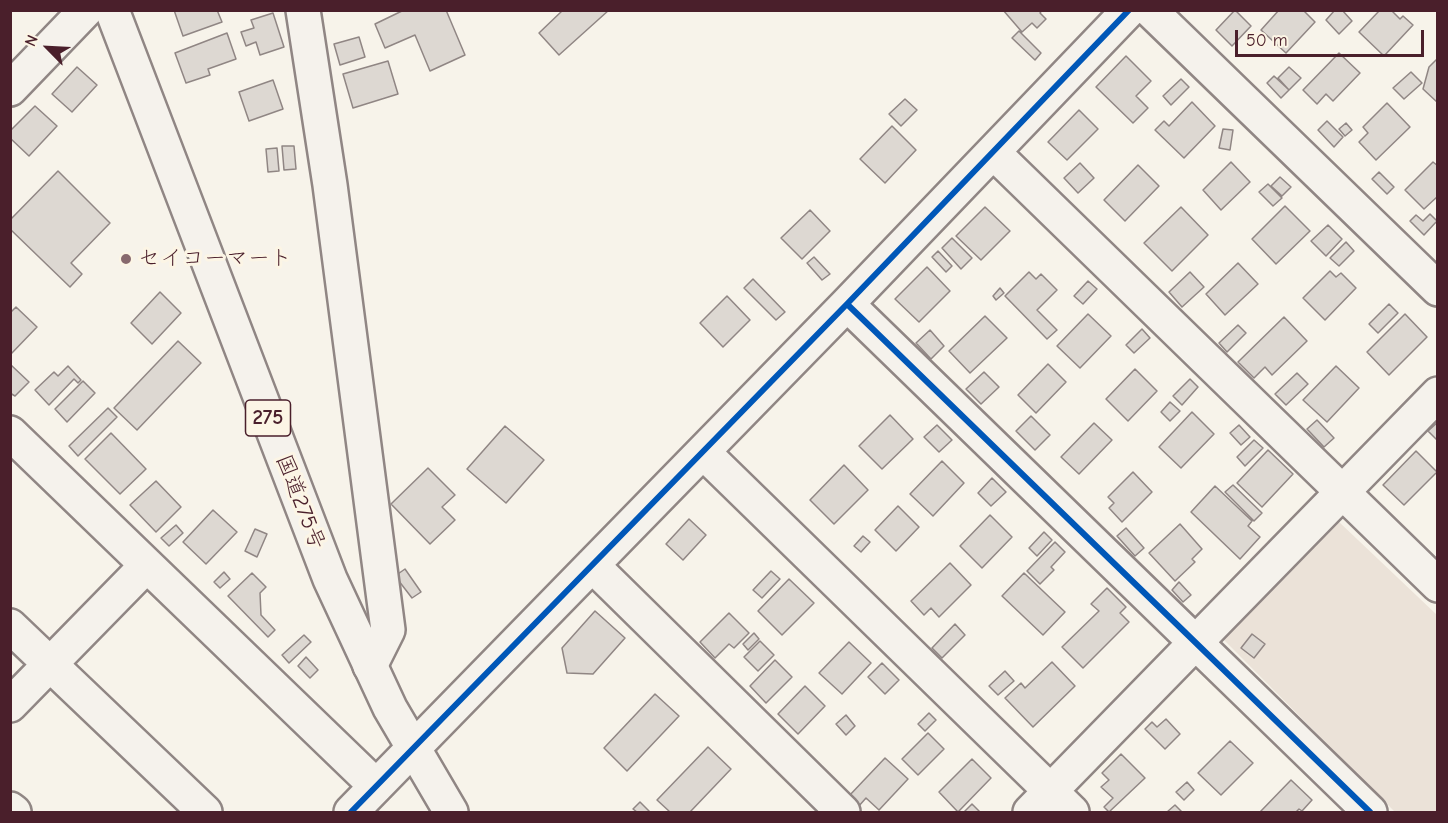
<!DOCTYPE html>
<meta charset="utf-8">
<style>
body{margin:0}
#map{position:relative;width:1448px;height:823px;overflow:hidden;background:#f7f3ea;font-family:"Comic Neue",sans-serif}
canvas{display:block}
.frame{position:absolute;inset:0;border:12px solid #4a1f2b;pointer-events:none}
.north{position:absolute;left:18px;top:18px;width:60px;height:60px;-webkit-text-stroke:4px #fcf5e5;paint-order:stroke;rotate:294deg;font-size:16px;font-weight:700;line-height:24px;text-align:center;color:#4a1f2b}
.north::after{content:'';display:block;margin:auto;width:21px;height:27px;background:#4a1f2b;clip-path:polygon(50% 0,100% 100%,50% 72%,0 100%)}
.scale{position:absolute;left:1235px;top:30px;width:189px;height:27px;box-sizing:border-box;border:3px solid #4a1f2b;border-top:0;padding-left:8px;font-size:18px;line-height:21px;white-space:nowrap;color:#4a1f2b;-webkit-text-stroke:4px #fcf5e5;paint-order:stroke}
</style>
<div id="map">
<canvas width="1448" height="823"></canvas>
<div class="frame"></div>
<div class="north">N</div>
<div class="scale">50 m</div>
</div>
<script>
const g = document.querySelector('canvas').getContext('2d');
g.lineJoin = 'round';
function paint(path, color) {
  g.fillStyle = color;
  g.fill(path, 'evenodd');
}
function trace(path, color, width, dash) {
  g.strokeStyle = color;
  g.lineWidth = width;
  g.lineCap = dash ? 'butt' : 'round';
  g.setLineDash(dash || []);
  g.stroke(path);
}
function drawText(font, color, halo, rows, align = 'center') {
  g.font = font + ' "Comic Neue","Klee One",sans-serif';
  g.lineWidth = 6;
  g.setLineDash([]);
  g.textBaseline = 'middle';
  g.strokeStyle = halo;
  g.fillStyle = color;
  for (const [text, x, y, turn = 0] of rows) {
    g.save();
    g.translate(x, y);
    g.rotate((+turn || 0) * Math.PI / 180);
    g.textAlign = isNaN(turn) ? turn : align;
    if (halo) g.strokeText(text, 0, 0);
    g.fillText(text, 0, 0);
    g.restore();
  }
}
const green = new Path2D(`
 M1338 521 1437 615V812H1395L1223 639Z`);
const building = new Path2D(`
 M174 10H217L222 22 183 36Z
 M446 10 465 55 430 71 415 35 385 48 375 24 404 10Z
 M563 10H609L559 55 539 33Z
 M1003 10H1042L1040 13 1046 19 1037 28 1032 23 1022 32Z
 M1235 10 1251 26 1232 46 1216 30Z
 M1279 10H1303L1315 22 1286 53 1261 30Z
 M1335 10H1342L1352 21 1339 34 1326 20Z
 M1380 10H1391L1400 19 1403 16 1413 25 1384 56 1359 32Z
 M273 13 284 47 260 55 256 42 246 46 241 32 254 28 251 20Z
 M1019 31 1041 53 1035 60 1012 38Z
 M227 33 236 59 208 69 210 75 186 83 175 53Z
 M359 37 365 57 340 65 334 44Z
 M1339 53 1360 73 1333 101 1326 94 1317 104 1303 90Z
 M1126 56 1151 81 1136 96 1148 108 1133 123 1096 87Z
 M1438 58V103L1423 89 1429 67Z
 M388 61 398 94 353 108 343 74Z
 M77 67 97 85 72 112 52 94Z
 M1289 67 1301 78 1289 90 1278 78Z
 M1411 72 1422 83 1404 99 1393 88Z
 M1274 76 1289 90 1281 98 1267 83Z
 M1181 79 1189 87 1171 105 1163 96Z
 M273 80 283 109 249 121 239 92Z
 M905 99 917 110 901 126 889 114Z
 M1192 102 1215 126 1184 158 1155 130 1164 121 1169 126Z
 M1387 103 1410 127 1376 160 1359 142 1368 133 1363 127Z
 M35 106 57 126 29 156 10 138V131Z
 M1079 110 1098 129 1067 160 1048 142Z
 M1327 121 1343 137 1334 147 1318 130Z
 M1346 123 1352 130 1345 136 1339 129Z
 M892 126 916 150 885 183 860 159Z
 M1223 129 1233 130 1230 150 1219 148Z
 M282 146H294L296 169 284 170Z
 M277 148 279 171 268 172 266 149Z
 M1231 162 1250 182 1221 210 1203 190Z
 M1433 162 1438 166V196L1424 209 1405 190Z
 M1080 163 1094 178 1078 193 1064 178Z
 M1138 165 1159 186 1125 221 1104 200Z
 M58 171 110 223 71 263 82 274 70 287 10 229V220Z
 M1379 172 1394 187 1387 194 1372 179Z
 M1280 177 1291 187 1282 196 1271 186Z
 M1268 184 1282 198 1273 206 1259 192Z
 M1285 206 1310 231 1276 264 1252 239Z
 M985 207 1010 231 981 260 956 236Z
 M1181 207 1208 235 1172 271 1144 243Z
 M810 210 830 231 802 259 781 238Z
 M1430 214 1437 221 1424 235 1410 221 1416 215 1423 221Z
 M1328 225 1342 239 1326 256 1311 241Z
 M952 238 972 258 961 269 942 248Z
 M1346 242 1354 251 1339 266 1330 258Z
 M938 251 952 266 946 272 932 257Z
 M814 257 830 274 822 280 807 263Z
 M1238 263 1258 284 1225 315 1206 294Z
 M927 267 950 291 919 322 895 299Z
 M1330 271 1336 277 1341 273 1356 288 1325 320 1303 298Z
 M1029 272 1036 279 1041 274 1057 290 1037 310 1057 330 1047 339 1005 296Z
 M1190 272 1204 287 1182 307 1169 292Z
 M753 279 785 312 776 320 744 288Z
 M1088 281 1097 289 1083 304 1074 296Z
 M1000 288 1004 293 996 300 993 296Z
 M160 292 181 313 152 344 131 323Z
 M727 296 750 320 723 347 700 323Z
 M1389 304 1398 313 1378 333 1369 324Z
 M16 307 37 327 10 355V313Z
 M1088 314 1111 336 1080 368 1057 346Z
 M1405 314 1427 337 1389 375 1367 352Z
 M985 316 1007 338 970 373 949 351Z
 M1284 317 1307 341 1272 375 1265 367 1254 378 1238 362Z
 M1238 325 1246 333 1227 352 1219 343Z
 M1142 329 1150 338 1134 353 1126 345Z
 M930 330 944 346 931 359 916 343Z
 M178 341 201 363 137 430 114 408Z
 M1048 364 1066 382 1036 413 1018 395Z
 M11 365 29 382 15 396 10 393Z
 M68 366 81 380 78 383 74 379 49 405 35 390 54 372 58 376Z
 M1336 366 1359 388 1327 422 1303 400Z
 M1135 369 1157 391 1128 421 1106 399Z
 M984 372 999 387 981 404 966 389Z
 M1297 373 1308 384 1286 405 1275 394Z
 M1190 379 1198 387 1182 405 1173 396Z
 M83 381 95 393 67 422 55 409Z
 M1170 402 1180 411 1170 421 1161 412Z
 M108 408 117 417 78 456 69 446Z
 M1192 412 1214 434 1181 468 1159 447Z
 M890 415 913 439 882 469 859 446Z
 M1031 416 1050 435 1035 450 1016 431Z
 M1317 420 1334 438 1324 447 1307 429Z
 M1438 422V439L1437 440 1428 431Z
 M1094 423 1112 440 1079 474 1061 457Z
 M937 425 952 440 939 452 924 437Z
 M1239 425 1250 437 1241 445 1230 433Z
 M505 426 544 460 506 503 467 469Z
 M111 433 146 469 120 494 85 459Z
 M1254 440 1263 448 1245 466 1237 457Z
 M1268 450 1293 474 1262 507 1237 483Z
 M1416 451 1437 472 1404 505 1383 485Z
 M942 461 964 483 933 516 910 494Z
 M844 465 868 490 834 524 810 500Z
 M428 468 455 495 442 507 455 520 430 544 391 504Z
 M1133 472 1152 492 1122 522 1109 508 1114 503 1108 497Z
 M992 478 1006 492 991 506 978 493Z
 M156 481 181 507 156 532 130 505Z
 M1233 485 1262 513 1254 521 1225 492Z
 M1215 486 1252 521 1248 526 1260 537 1240 559 1191 512Z
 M898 506 919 527 896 551 875 530Z
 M213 510 237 532 206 564 183 542Z
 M990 515 1012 537 982 568 960 546Z
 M689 519 706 535 683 560 666 544Z
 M1180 524 1202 549 1192 559 1195 562 1175 581 1149 553Z
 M176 525 183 533 169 546 161 538Z
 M1126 528 1144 548 1135 556 1117 536Z
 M255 529 267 534 257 557 245 551Z
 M1044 532 1052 540 1037 556 1029 548Z
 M863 536 870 542 861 552 854 546Z
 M1055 542 1065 552 1051 567 1054 570 1040 584 1027 571Z
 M950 563 971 585 939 617 931 608 924 615 911 601Z
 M405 569 421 592 412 598 395 576Z
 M771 571 780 579 762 598 753 590Z
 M224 572 230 579 220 588 214 582Z
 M252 573 266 587 260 593 261 615 275 630 268 637 228 596Z
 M1024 573 1065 612 1043 635 1002 596Z
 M789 579 814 603 782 635 758 611Z
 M1179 582 1191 595 1183 602 1172 590Z
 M1107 588 1126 607 1120 613 1129 622 1083 668 1062 647 1099 611 1091 604Z
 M595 611 625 638 593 674 567 673 562 648Z
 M729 613 749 633 734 648 729 644 715 658 700 642Z
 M955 624 965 635 942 658 932 648Z
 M754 633 759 639 748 650 743 644Z
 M1252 634 1265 644 1254 658 1241 648Z
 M304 635 311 642 289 663 282 655Z
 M760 641 774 655 758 671 744 657Z
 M849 642 871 663 842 694 819 673Z
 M306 657 318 670 310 678 298 666Z
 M775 660 792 677 766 703 750 686Z
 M1052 662 1075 686 1033 727 1005 698 1021 683 1025 688Z
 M882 663 899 680 885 694 868 677Z
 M1005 671 1014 681 998 695 989 686Z
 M805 686 825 706 798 734 778 714Z
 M655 694 679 716 627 771 604 748Z
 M929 713 936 720 925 731 918 724Z
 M846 715 855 726 846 735 836 724Z
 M1166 719 1180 734 1165 749 1145 729 1152 722 1157 727Z
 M928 733 944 749 918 775 902 759Z
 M1230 741 1253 763 1221 795 1198 773Z
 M708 747 731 769 690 812H670L657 800Z
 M1121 754 1145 778 1109 812 1104 807 1113 798 1101 787 1109 780 1102 773Z
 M885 758 908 779 879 810 866 798 858 807 848 797Z
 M972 759 991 778 958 812 939 792Z
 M1291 780 1312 800 1302 811 1299 809 1296 812H1260Z
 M1187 782 1194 790 1184 800 1176 792Z
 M640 802 650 812H637L633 809Z
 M972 804 980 812H964Z
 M1175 805 1182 812H1167Z`);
const minor = new Path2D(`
 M303 10 330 185 388 630 370 666
 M1150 10 1438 289
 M10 89 86 10
 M993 152 1438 585
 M847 304 1370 812
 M10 433 376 786
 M703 452 1072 812
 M592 565 843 812
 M10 626 205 812
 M10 705 147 565
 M10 809 14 812
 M351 812 847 304 1129 10
 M1030 812 1438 394`);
const highway = new Path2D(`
 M112 10 330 579 390 708 451 812`);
const cycleway = new Path2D(`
 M847 304 1370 812
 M351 812 847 304 1129 10`);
const markers = [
 [126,259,6,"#87696e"]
];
const shields = [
 [268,418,45]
];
const shieldNames = [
 ["275",268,418]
];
const poiNames = [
 ["セイコーマート",138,259]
];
const streetNames = [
 ["国道275号",300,502,69]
];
paint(green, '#ebe2d8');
paint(building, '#ddd8d2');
trace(building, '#908684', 1.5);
trace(minor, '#908684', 38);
trace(highway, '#908684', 38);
trace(minor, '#f5f2ec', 33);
trace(highway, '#f5f2ec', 33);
trace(cycleway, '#0057b8', 6);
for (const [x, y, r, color] of markers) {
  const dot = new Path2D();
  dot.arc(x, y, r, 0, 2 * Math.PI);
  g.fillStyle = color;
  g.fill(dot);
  trace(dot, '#fcf5e5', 2);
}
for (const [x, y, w] of shields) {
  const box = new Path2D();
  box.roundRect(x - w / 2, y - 18, w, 36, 4.5);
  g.fillStyle = '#fcf5e5';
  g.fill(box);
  trace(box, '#4a1f2b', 1.5);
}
drawText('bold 21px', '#4a1f2b', null, shieldNames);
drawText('22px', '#4a1f2b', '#fcf5e5', poiNames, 'left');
drawText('22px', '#4a1f2b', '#fcf5e5', streetNames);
</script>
